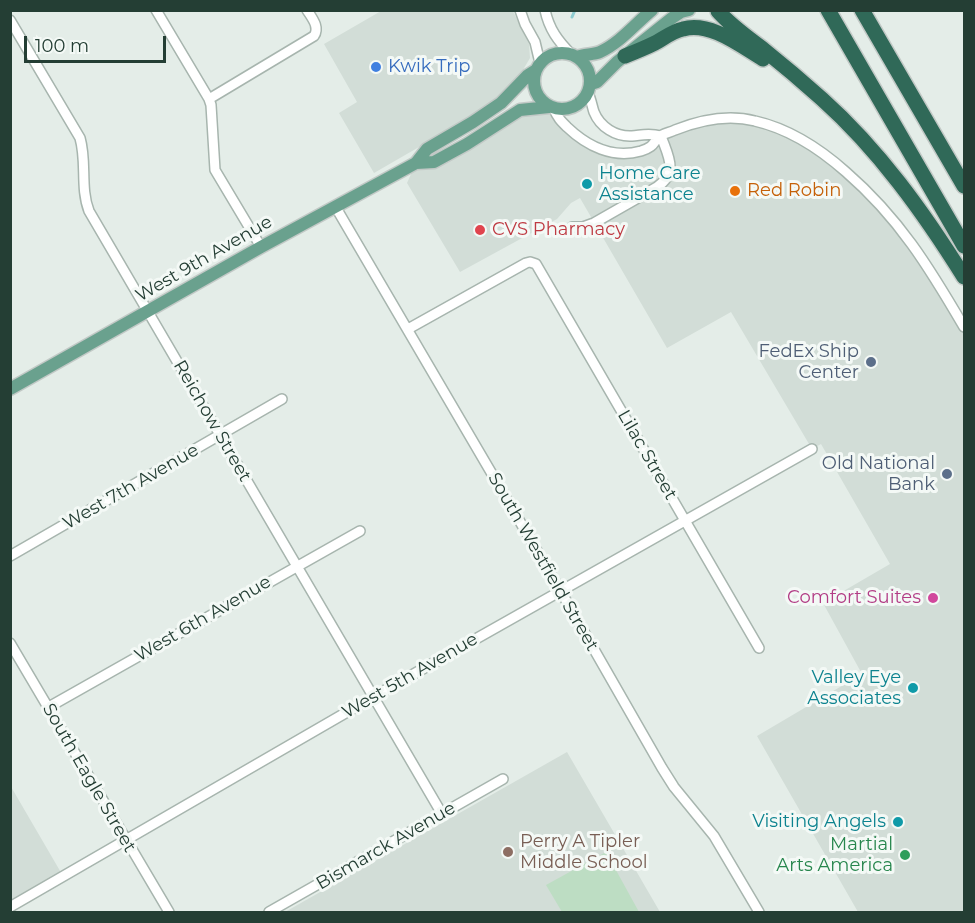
<!DOCTYPE html>
<style>
body{margin:0}
#map{position:relative;width:975px;height:923px;overflow:hidden;background:#e4ede8;font-family:Montserrat,sans-serif}
canvas{display:block}
.frame{position:absolute;inset:0;border:12px solid #243e34;pointer-events:none}
.scale{position:absolute;left:24px;top:36px;width:142px;height:27px;box-sizing:border-box;border:3px solid #243e34;border-top:0;padding-left:8px;font-size:18px;line-height:21px;white-space:nowrap;color:#243e34;-webkit-text-stroke:4px #f4f9f6;paint-order:stroke}
</style>
<div id="map">
<canvas width="975" height="923"></canvas>
<div class="frame"></div>
<div class="scale">100 m</div>
</div>
<script>
const g = document.querySelector('canvas').getContext('2d');
g.lineJoin = 'round';
function paint(path, color) {
  g.fillStyle = color;
  g.fill(path, 'evenodd');
}
function trace(path, color, width, dash) {
  g.strokeStyle = color;
  g.lineWidth = width;
  g.lineCap = dash ? 'butt' : 'round';
  g.setLineDash(dash || []);
  g.stroke(path);
}
function drawText(font, color, halo, rows, align = 'center') {
  g.font = font + ' Montserrat,sans-serif';
  g.lineWidth = 6;
  g.setLineDash([]);
  g.textBaseline = 'middle';
  g.strokeStyle = halo;
  g.fillStyle = color;
  for (const [text, x, y, turn = 0] of rows) {
    g.save();
    g.translate(x, y);
    g.rotate((+turn || 0) * Math.PI / 180);
    g.textAlign = isNaN(turn) ? turn : align;
    if (halo) g.strokeText(text, 0, 0);
    g.fillText(text, 0, 0);
    g.restore();
  }
}
const built = new Path2D(`
 M381 11H513L529 44 530 58 517 80 488 105 445 132 374 173 339 113 357 102 324 44Z
 M549 107 583 141 630 153 661 136 690 124 739 118 801 138 876 200 964 327V912H858L757 736 862 674 823 603 890 564 821 444 812 449 731 312 667 348 580 198 571 203 557 219 460 272 407 183 416 163 434 162 508 117Z
 M567 752 660 912H285Z
 M10 785 63 876 10 907Z`);
const green = new Path2D(`
 M606 852 639 912H562L546 885Z`);
const stream = new Path2D(`
 M572 17 575 10`);
const minor = new Path2D(`
 M156 10 209 99 211 105 215 170 261 247
 M520 10 525 24 535 42 540 63
 M545 10C549 29 558 41 571 54
 M10 20 80 138C87 162 80 188 89 211L442 814
 M588 93C591 99 592 106 594 112 600 127 616 137 632 136 643 135 649 133 661 136
 M209 99 314 36C320 27 312 18 307 10
 M554 109C557 117 561 121 567 127 587 146 613 159 641 151 657 146 652 141 662 135 666 133 671 132 675 130 700 120 728 114 755 121 790 129 819 148 846 172 899 218 929 267 964 327
 M335 206 560 590 662 768 674 787 714 836 759 912
 M572 227H583L594 223 657 187C679 172 668 156 661 136
 M408 329 526 263 530 262 536 264 759 648
 M10 556 282 399
 M10 643 169 912
 M47 708 360 531
 M10 907 373 697 812 449
 M269 912 503 779`);
const major = new Path2D(`
 M534 81a28 28 0 1 1 56 0a28 28 0 1 1-56 0Z
 M577 57C585 54 593 55 600 52 620 43 635 24 652 10
 M591 84 597 82 617 62 672 18 681 12 689 10
 M416 163 427 149 473 122 501 103 528 75 536 70
 M10 389 261 247 416 163 434 162 467 144 520 110 549 107`);
const highway = new Path2D(`
 M828 10 964 246
 M862 10 964 186
 M718 11C731 26 747 37 763 49 783 65 803 82 822 99 879 150 924 213 964 277
 M625 56C635 52 645 48 655 43 664 38 673 31 683 29 710 21 741 46 763 59`);
const markers = [
 [376,67,6,"#3f7fe0"],
 [587,184,6,"#0f9aa8"],
 [735,191,6,"#e8710a"],
 [480,230,6,"#e0444e"],
 [871,362,6,"#5c6f8a"],
 [947,474,6,"#5c6f8a"],
 [933,598,6,"#d1479c"],
 [913,688,6,"#0f9aa8"],
 [898,822,6,"#0f9aa8"],
 [508,852,6,"#8d6e63"],
 [905,855,6,"#2e9e5b"]
];
const shopNames = [
 ["Kwik Trip",388,67]
];
const cultureNames = [
 ["Home Care",599,174,"left"],
 ["Assistance",599,195,"left"],
 ["Valley Eye",901,678],
 ["Associates",901,699],
 ["Visiting Angels",886,822]
];
const foodNames = [
 ["Red Robin",747,191]
];
const healthNames = [
 ["CVS Pharmacy",492,230]
];
const streetNames = [
 ["West 9th Avenue",204,259,-30],
 ["Reichow Street",212,421,60],
 ["Lilac Street",647,455,60],
 ["West 7th Avenue",131,487,-30],
 ["South Westfield Street",543,562,60],
 ["West 6th Avenue",203,619,-30],
 ["West 5th Avenue",410,676,-30],
 ["South Eagle Street",89,778,60],
 ["Bismarck Avenue",386,846,-30]
];
const serviceNames = [
 ["FedEx Ship",859,352],
 ["Center",859,373],
 ["Old National",935,464],
 ["Bank",935,485]
];
const hotelNames = [
 ["Comfort Suites",921,598]
];
const educationNames = [
 ["Perry A Tipler",520,842],
 ["Middle School",520,863]
];
const leisureNames = [
 ["Martial",893,845],
 ["Arts America",893,866]
];
paint(built, '#d2ddd7');
paint(green, '#bdddc3');
trace(stream, '#8eccd0', 3);
trace(minor, '#a7b5ae', 12);
trace(major, '#c2c9c6', 15);
trace(highway, '#c2c9c6', 18);
trace(minor, '#fff', 9);
trace(major, '#6aa18e', 12);
trace(highway, '#306958', 15);
for (const [x, y, r, color] of markers) {
  const dot = new Path2D();
  dot.arc(x, y, r, 0, 2 * Math.PI);
  g.fillStyle = color;
  g.fill(dot);
  trace(dot, '#f4f9f6', 2);
}
drawText('18px', '#366cbe', '#f4f9f6', shopNames, 'left');
drawText('18px', '#0d838f', '#f4f9f6', cultureNames, 'right');
drawText('18px', '#c56008', '#f4f9f6', foodNames, 'left');
drawText('18px', '#be3a42', '#f4f9f6', healthNames, 'left');
drawText('18px', '#243e34', '#f4f9f6', streetNames);
drawText('18px', '#4e5e75', '#f4f9f6', serviceNames, 'right');
drawText('18px', '#b23c85', '#f4f9f6', hotelNames, 'right');
drawText('18px', '#785e54', '#f4f9f6', educationNames, 'left');
drawText('18px', '#27864d', '#f4f9f6', leisureNames, 'right');
</script>
